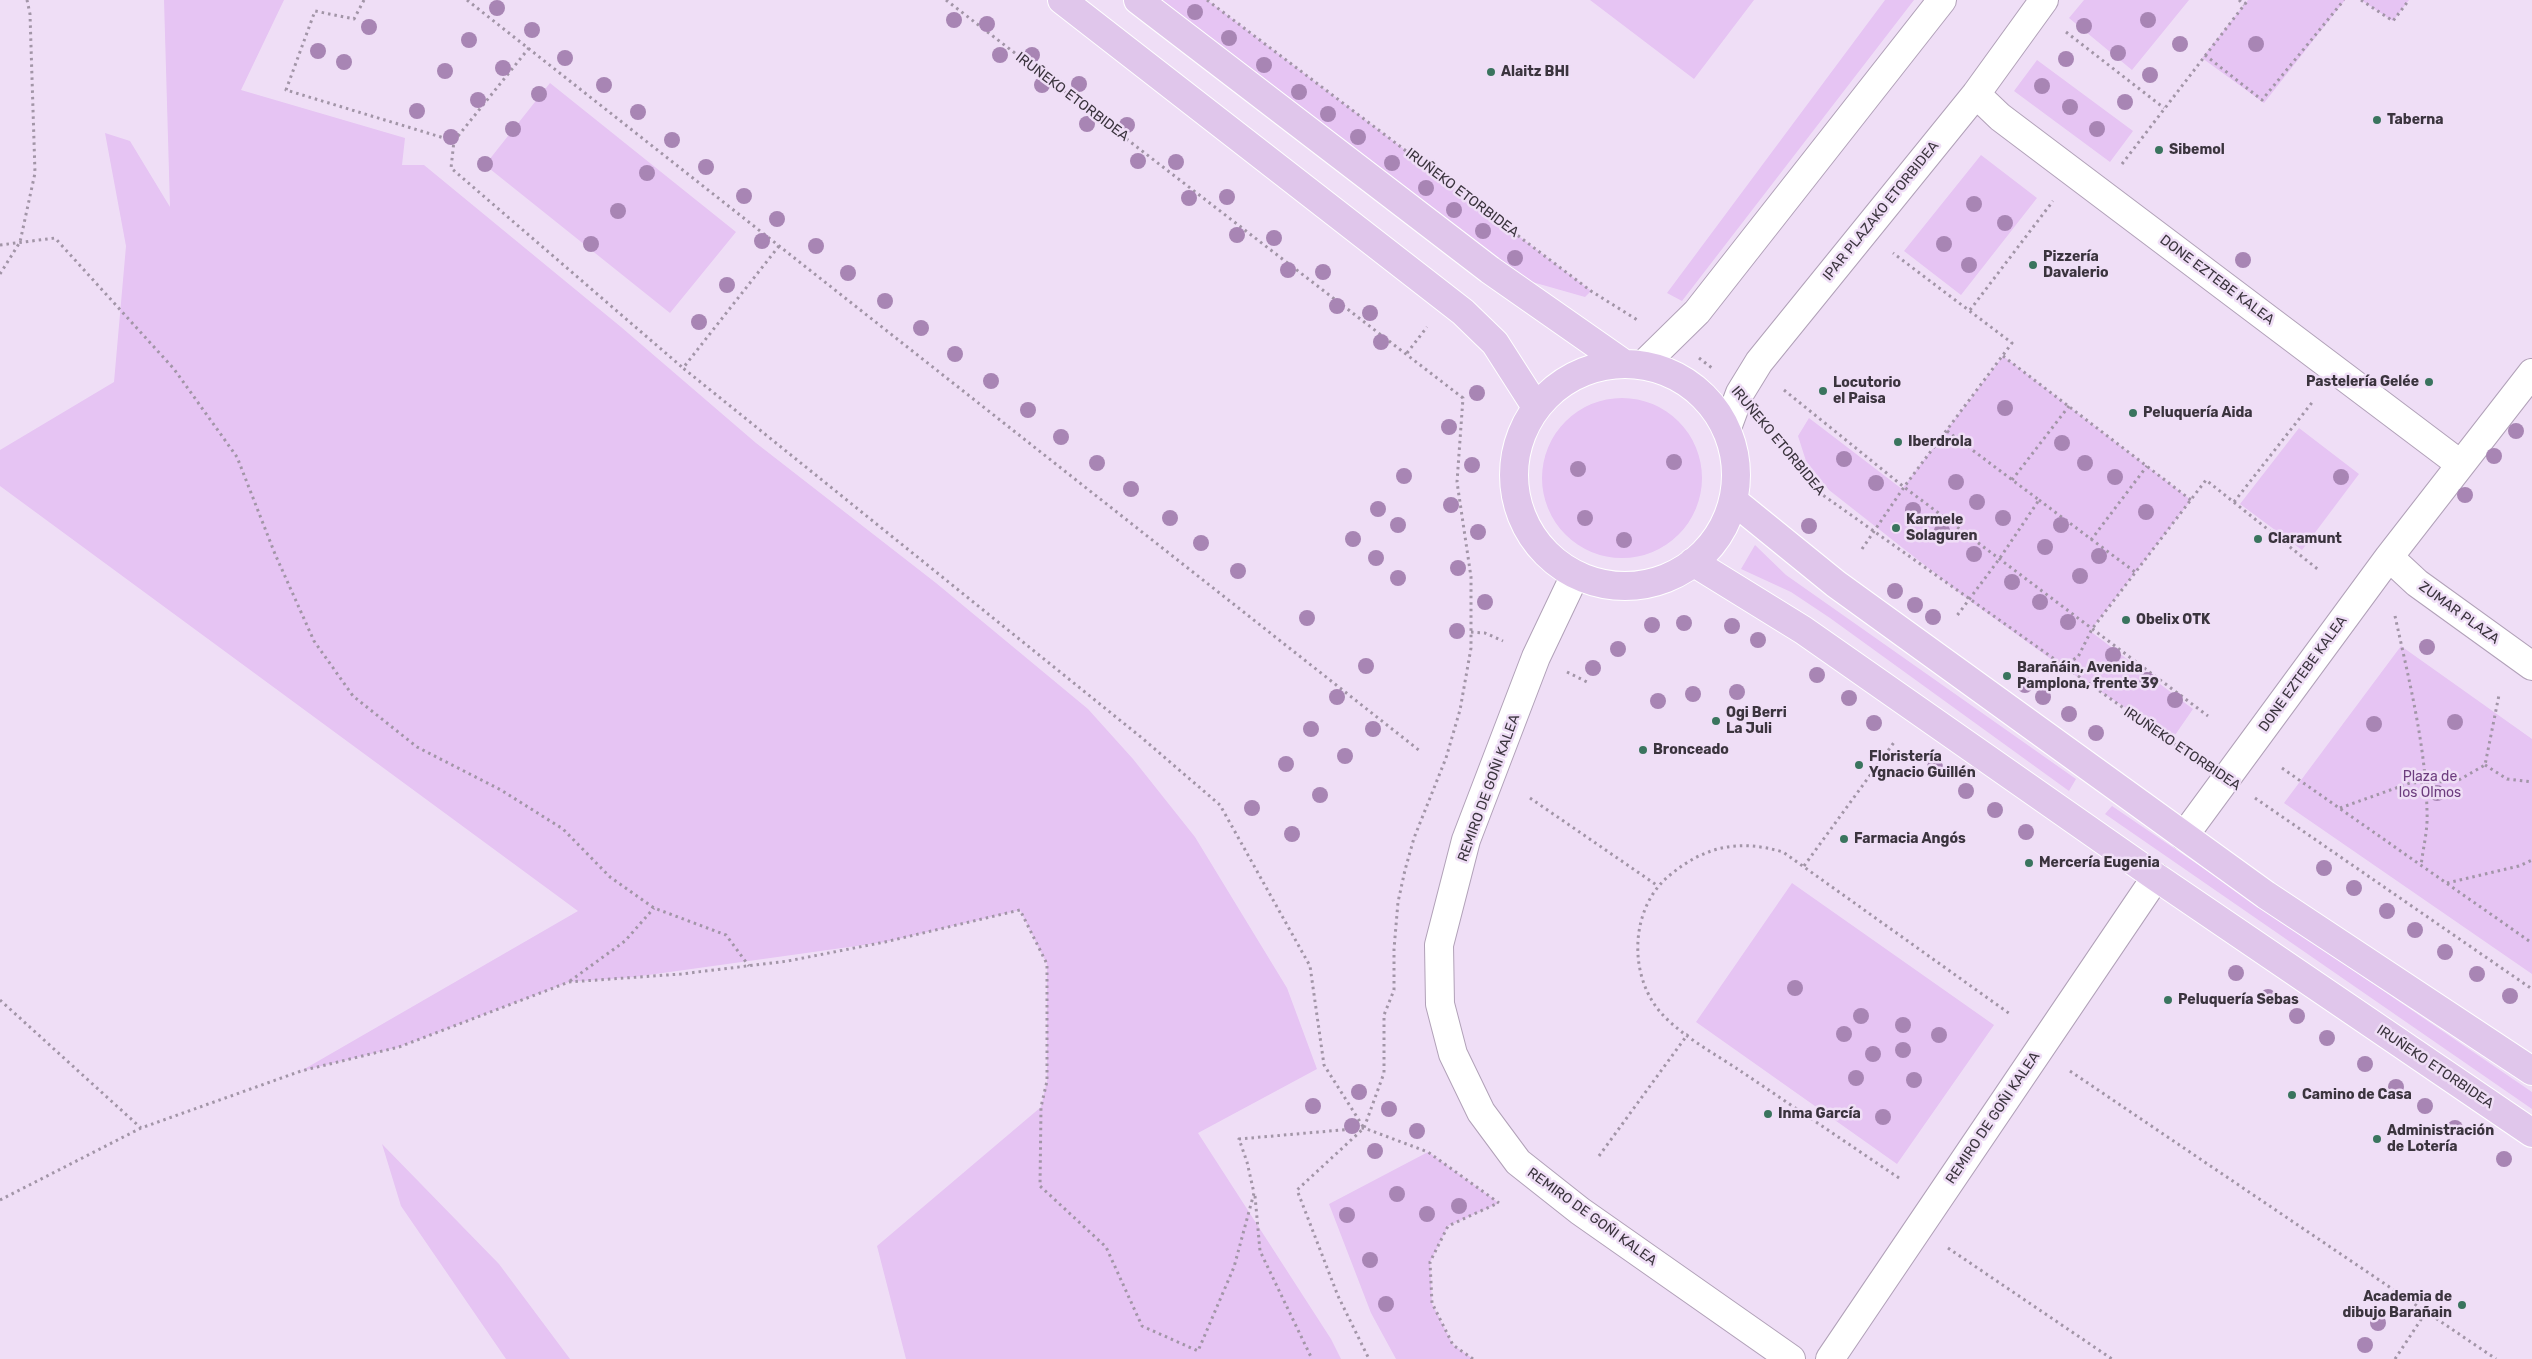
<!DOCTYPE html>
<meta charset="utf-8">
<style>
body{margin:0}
canvas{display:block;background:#efdef6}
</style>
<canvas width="2532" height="1359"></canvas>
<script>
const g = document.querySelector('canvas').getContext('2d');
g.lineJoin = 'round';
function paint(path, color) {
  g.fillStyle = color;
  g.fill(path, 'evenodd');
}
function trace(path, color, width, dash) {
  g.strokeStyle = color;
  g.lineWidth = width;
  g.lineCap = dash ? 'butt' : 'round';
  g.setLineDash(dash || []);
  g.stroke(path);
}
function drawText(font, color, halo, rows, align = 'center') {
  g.font = font + ' Rubik,sans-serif';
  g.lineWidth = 5;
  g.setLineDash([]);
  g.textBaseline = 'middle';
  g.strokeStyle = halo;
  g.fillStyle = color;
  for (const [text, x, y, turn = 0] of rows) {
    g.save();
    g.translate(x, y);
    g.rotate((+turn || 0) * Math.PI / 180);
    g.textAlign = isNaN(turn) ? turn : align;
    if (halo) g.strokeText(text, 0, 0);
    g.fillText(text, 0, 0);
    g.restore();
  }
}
const green = new Path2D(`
 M164 0H284L241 90 405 138 402 165H424L621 327 756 443 936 583 1088 709 1133 759 1195 837 1287 988 1317 1069 1198 1133 1331 1339 1341 1359H906L877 1246 1041 1107 1047 1081V964L1020 910 885 942 634 977 569 982 399 1047 301 1071 578 911 0 486V450L114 382 126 246 105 133 130 141 170 207Z
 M1138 0H1207L1591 291 1585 297 1490 270Z
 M1590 0H1754L1694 79Z
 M1885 0H1914L1682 301 1667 293Z
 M2084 0H2189L2132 70 2069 18Z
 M2248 0H2345L2264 103 2202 58Z
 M2361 0H2409L2393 21Z
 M2037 60 2133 131 2110 162 2014 91Z
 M550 83 736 232 670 313 485 165Z
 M1981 155 2037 198 1961 295 1904 251Z
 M2003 356 2191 500 2090 631 2193 709 2173 738 2062 667 1969 600 1829 490 1806 461 1798 436 1809 418 1902 489Z
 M1542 478a80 80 0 1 1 160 0a80 80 0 1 1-160 0Z
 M2299 428 2359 474 2302 550 2240 504Z
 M1755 545 1786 575 2076 779 2069 791 1830 618 1791 592 1741 569Z
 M2401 646 2532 739V974L2284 803Z
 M2112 806 2532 1092V1109L2105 814Z
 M1792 883 1994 1025 1897 1164 1696 1022Z
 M382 1144 499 1264 570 1359H506L401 1206Z
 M1428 1152 1499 1203 1448 1226 1430 1262 1432 1304 1453 1345 1473 1359H1396L1371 1313 1329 1204Z`);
const path = new Path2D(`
 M364 0 354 19 315 11 286 90 454 141 451 168 683 368
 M467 0 1420 751
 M946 0 1463 398 1457 482 1471 577V648L1460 710 1446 758 1414 838 1405 870 1398 902 1394 949V990L1384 1015V1073L1364 1128 1297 1190 1338 1296 1369 1359
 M1207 0 1591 291 1639 321
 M2239 0 2244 5
 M2361 0 2393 21 2409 0
 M2066 32 2164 108
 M2205 55 2262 100 2344 0
 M454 141 529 48
 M2122 164 2248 0
 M0 245 55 238 174 369 237 457 275 554 314 641 353 696 417 747 501 790 563 829 610 877 654 908 726 935 749 966
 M779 246 683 368 1142 738 1220 805 1310 966 1324 1065 1364 1128
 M0 274 20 242 35 173 30 14 27 0
 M1970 310 2053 201
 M1407 353 1427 327
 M2003 356 2191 500
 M1699 358 1712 368
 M1784 390 1904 487 2208 716
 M1766 425 1820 493 2197 760
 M1947 431 2039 500 2000 558 1956 617
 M2012 480 2069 406
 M2039 500 2135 572
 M2234 502 2314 400
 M2091 540 2147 466
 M1862 549 1904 487 2012 343 1893 253
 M2395 616C2409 680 2426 747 2427 812 2428 830 2423 848 2421 866
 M1471 632 1485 633 1503 641
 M2062 666 2078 657 2092 629 2206 480 2320 571
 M1567 672 1587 682
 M2485 765 2507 779 2532 782
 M2282 768 2532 943
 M1530 798 1658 886
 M2255 798 2532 989
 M2340 808 2410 783 2457 781 2485 765 2499 695
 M1804 866 1895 741
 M2447 883 2519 866 2532 860
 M570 981 625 941 654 908
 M0 1000 141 1128
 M2070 1071 2496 1359
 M1599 1156 1688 1034
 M1899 1178C1847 1143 1794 1107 1742 1072 1717 1055 1683 1037 1662 1014 1628 977 1629 908 1670 875 1705 846 1739 839 1783 852L2010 1014
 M1255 1196 1260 1251 1312 1359
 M0 1200 141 1128 301 1071 399 1047 569 982 681 974 788 961 885 942 1020 910 1047 964V1081L1041 1107 1040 1186 1106 1247 1142 1326 1198 1351 1234 1267 1254 1193 1247 1162 1239 1139 1364 1128 1428 1152 1499 1203
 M1948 1248 2112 1359
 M1473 1359 1453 1345 1432 1303 1430 1262 1448 1226 1498 1203
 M2395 1359 2426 1312`);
const minor = new Path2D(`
 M1976 94 2000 117 2460 464
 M1643 365 1697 312 1942 0
 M1727 428 1740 393 1759 362 1976 94 2044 0
 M2389 557 2417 583 2532 666
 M1575 575 1536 657 1466 840 1439 945 1440 1004 1453 1054 1481 1112 1518 1162 1580 1211 1791 1359
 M2184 836 2389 557 2532 373
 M1830 1359 2156 877`);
const major = new Path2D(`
 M1062 0 1463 312 1495 343 1536 407
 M1138 0 1490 270 1623 363
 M1514 475a111 111 0 1 1 222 0a111 111 0 1 1-222 0Z
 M1735 502 1836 584 2266 895 2532 1071
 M1693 562 1803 630 2156 877 2532 1133`);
const trees = [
 [497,8],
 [1195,12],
 [954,20],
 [2148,20],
 [987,24],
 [2084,26],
 [369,27],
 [532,30],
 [1229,38],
 [469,40],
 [2180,44],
 [2256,44],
 [318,51],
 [2118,53],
 [1000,55],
 [1032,55],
 [565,58],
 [2066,59],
 [344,62],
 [1264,65],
 [503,68],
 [445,71],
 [2150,75],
 [1079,84],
 [604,85],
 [1042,85],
 [2042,86],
 [1299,92],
 [539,94],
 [478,100],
 [2125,102],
 [2070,107],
 [417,111],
 [638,112],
 [1328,114],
 [1087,124],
 [1127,125],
 [513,129],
 [2097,129],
 [451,137],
 [1358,137],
 [672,140],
 [1138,161],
 [1176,162],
 [1392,163],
 [485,164],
 [706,167],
 [647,173],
 [1426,188],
 [744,196],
 [1227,197],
 [1189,198],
 [1974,204],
 [1454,210],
 [618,211],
 [777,219],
 [2005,223],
 [1483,231],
 [1237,235],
 [1274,238],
 [762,241],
 [591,244],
 [1944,244],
 [816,246],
 [1515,258],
 [2243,260],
 [1969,265],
 [1288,270],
 [1323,272],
 [848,273],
 [727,285],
 [885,301],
 [1337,306],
 [1370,313],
 [699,322],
 [921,328],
 [1381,342],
 [955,354],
 [991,381],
 [1477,393],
 [2005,408],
 [1028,410],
 [1449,427],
 [2516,431],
 [1061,437],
 [2062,443],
 [2494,456],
 [1844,459],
 [1674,462],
 [1097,463],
 [2085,463],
 [1472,465],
 [1578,469],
 [1404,476],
 [2115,477],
 [2341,477],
 [1956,482],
 [1876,483],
 [1131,489],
 [2465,495],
 [1977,502],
 [1451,505],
 [1378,509],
 [1913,510],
 [2146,512],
 [1170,518],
 [1585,518],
 [2003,518],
 [1398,525],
 [2061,525],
 [1809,526],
 [1942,531],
 [1478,532],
 [1353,539],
 [1624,540],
 [1201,543],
 [2045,547],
 [1974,554],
 [2099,556],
 [1376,558],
 [1458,568],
 [1238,571],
 [2080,576],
 [1398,578],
 [2012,582],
 [1895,591],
 [1485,602],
 [2040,602],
 [1915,605],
 [1933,617],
 [1307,618],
 [2068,622],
 [1684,623],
 [1652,625],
 [1732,626],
 [1457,631],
 [1758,640],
 [2427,647],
 [1618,649],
 [2113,655],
 [1366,666],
 [1593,668],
 [1817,675],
 [2147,680],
 [2025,685],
 [1737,692],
 [1693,694],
 [1337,697],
 [2043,697],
 [1849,698],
 [2175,700],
 [1658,701],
 [2069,714],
 [2455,722],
 [1874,723],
 [2374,724],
 [1311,729],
 [1373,729],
 [2096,733],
 [1345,756],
 [1286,764],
 [1935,767],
 [1966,791],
 [2437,793],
 [1320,795],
 [1252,808],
 [1995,810],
 [2026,832],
 [1292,834],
 [2324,868],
 [2354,888],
 [2387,911],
 [2415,930],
 [2445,952],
 [2236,973],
 [2477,974],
 [1795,988],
 [2510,996],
 [2268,997],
 [1861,1016],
 [2297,1016],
 [1903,1025],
 [1844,1034],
 [1939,1035],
 [2327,1038],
 [1903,1050],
 [1873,1054],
 [2365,1064],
 [1856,1078],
 [1914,1080],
 [2396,1087],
 [1359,1092],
 [1313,1106],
 [2425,1106],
 [1389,1109],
 [1883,1117],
 [1352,1126],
 [2455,1128],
 [1417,1131],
 [1375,1151],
 [2504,1159],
 [1397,1194],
 [1459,1206],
 [1427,1214],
 [1347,1215],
 [1370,1260],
 [1386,1304],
 [2378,1323],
 [2365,1345]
];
const markers = [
 [1491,72,5,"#3a745e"],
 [2377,120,5,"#3a745e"],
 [2159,150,5,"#3a745e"],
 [2033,265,5,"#3a745e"],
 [2429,382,5,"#3a745e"],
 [1823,391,5,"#3a745e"],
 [2133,413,5,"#3a745e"],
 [1898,442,5,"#3a745e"],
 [1896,528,5,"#3a745e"],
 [2258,539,5,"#3a745e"],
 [2126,620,5,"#3a745e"],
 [2007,676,5,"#3a745e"],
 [1716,721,5,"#3a745e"],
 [1643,750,5,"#3a745e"],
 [1859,765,5,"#3a745e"],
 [1844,839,5,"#3a745e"],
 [2029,863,5,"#3a745e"],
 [2168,1000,5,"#3a745e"],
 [2292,1095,5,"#3a745e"],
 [1768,1114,5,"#3a745e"],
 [2377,1139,5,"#3a745e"],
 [2462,1305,5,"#3a745e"]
];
const poiNames = [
 ["Alaitz BHI",1501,72],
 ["Taberna",2387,120],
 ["Sibemol",2169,150],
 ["Pizzería",2043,257],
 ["Davalerio",2043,273],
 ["Pastelería Gelée",2419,382,"right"],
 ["Locutorio",1833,383],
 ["el Paisa",1833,399],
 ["Peluquería Aida",2143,413],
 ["Iberdrola",1908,442],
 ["Karmele",1906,520],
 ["Solaguren",1906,536],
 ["Claramunt",2268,539],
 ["Obelix OTK",2136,620],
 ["Barañáin, Avenida",2017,668],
 ["Pamplona, frente 39",2017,684],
 ["Ogi Berri",1726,713],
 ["La Juli",1726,729],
 ["Bronceado",1653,750],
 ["Floristería",1869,757],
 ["Ygnacio Guillén",1869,773],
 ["Farmacia Angós",1854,839],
 ["Mercería Eugenia",2039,863],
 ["Peluquería Sebas",2178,1000],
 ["Camino de Casa",2302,1095],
 ["Inma García",1778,1114],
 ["Administración",2387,1131],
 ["de Lotería",2387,1147],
 ["Academia de",2452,1297,"right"],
 ["dibujo Barañain",2452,1313,"right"]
];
const streetNames = [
 ["IRUÑEKO ETORBIDEA",1072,97,37],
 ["IRUÑEKO ETORBIDEA",1462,193,37],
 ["IPAR PLAZAKO ETORBIDEA",1881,211,-51],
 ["DONE EZTEBE KALEA",2217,280,37],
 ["IRUÑEKO ETORBIDEA",1778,441,50],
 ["ZUMAR PLAZA",2459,613,36],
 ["DONE EZTEBE KALEA",2303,674,-54],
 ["IRUÑEKO ETORBIDEA",2182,749,34],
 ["REMIRO DE GOÑI KALEA",1489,788,-70],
 ["IRUÑEKO ETORBIDEA",2435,1067,34],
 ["REMIRO DE GOÑI KALEA",1993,1118,-56],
 ["REMIRO DE GOÑI KALEA",1592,1217,36]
];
const parkNames = [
 ["Plaza de",2430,777],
 ["los Olmos",2430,793]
];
paint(green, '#e6c4f3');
trace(minor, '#b1a1b8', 30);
trace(major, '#fff', 30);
trace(path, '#a295a7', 3, [2.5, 4]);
trace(minor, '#fff', 28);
trace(major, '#e0c6eb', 28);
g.fillStyle = '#a885b4';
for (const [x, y] of trees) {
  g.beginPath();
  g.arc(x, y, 8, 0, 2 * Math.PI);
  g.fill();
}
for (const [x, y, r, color] of markers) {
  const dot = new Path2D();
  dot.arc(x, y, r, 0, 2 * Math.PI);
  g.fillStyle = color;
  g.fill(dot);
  trace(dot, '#efdef6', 2);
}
drawText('bold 14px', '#3b343e', '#efdef6', poiNames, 'left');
drawText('14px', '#3b343e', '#efdef6', streetNames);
drawText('14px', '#6d3d7e', '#efdef6', parkNames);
</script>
